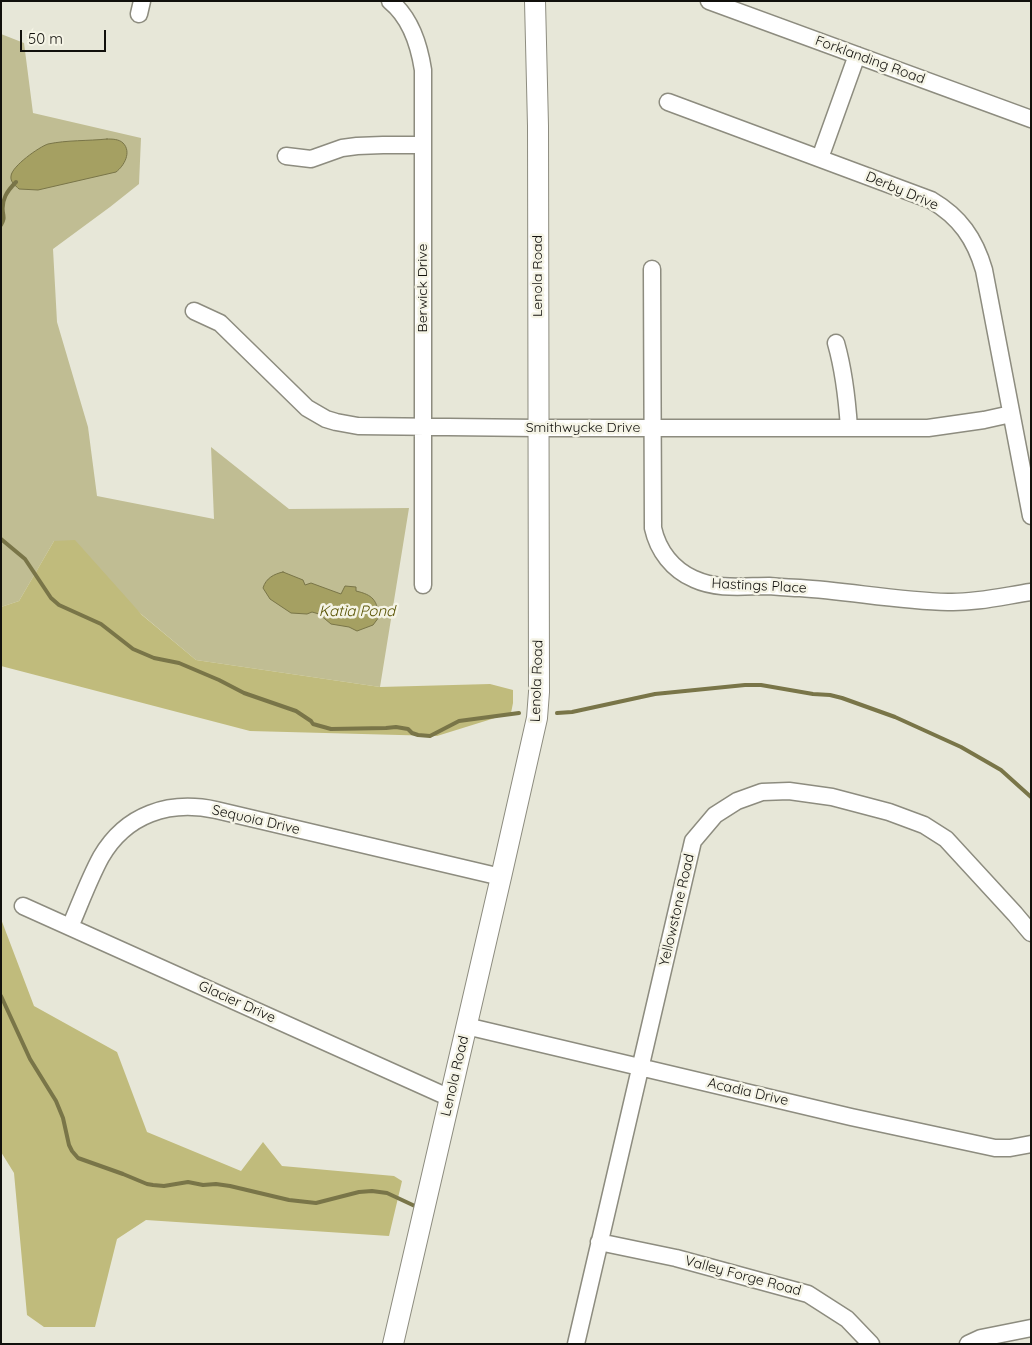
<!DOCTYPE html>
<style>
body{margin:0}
#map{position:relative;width:1032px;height:1345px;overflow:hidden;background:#e7e7d8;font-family:Quicksand,sans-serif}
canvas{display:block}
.frame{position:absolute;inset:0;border:2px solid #11100c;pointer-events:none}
.scale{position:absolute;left:20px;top:30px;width:86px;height:22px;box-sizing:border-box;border:2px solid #11100c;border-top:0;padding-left:6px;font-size:15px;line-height:18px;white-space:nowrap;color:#11100c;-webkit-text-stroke:4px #f5f4e6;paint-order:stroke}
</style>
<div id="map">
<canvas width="1032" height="1345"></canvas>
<div class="frame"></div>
<div class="scale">50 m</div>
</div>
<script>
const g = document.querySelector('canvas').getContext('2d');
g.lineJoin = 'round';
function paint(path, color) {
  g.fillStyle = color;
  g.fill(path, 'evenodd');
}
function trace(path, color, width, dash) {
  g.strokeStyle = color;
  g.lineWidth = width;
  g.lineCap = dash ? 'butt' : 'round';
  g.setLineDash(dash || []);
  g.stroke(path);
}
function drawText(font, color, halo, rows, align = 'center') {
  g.font = font + ' Quicksand,sans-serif';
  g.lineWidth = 5;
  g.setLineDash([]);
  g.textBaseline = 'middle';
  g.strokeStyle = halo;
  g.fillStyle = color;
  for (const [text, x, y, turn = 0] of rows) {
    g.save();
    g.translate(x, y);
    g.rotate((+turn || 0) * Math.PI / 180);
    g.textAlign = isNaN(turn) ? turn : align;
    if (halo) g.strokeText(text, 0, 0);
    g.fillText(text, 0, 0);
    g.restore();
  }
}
const green = new Path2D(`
 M1 34 24 43 33 113 141 138 139 184 110 207 53 249 57 322 88 427 97 496 214 519 211 447 289 509 409 508 380 687 196 660 54 541 19 601 1 607Z`);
const forest = new Path2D(`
 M75 540 142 615 196 660 380 687 490 684 513 690V703L511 713 437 736 250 731 1 666V607L19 601 54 541Z
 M1 919 34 1006 117 1052 147 1132 241 1171 263 1142 282 1166 394 1176 402 1181 389 1236 146 1220 117 1239 95 1327H44L27 1315 14 1173 1 1152Z`);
const water = new Path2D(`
 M107 139C112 139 119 139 123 143 132 152 124 166 116 172L38 190 19 189C15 185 10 182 11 176 12 166 39 147 48 144 67 140 88 141 107 139Z
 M283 572 303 580 305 585 311 583 341 594 345 586 356 587V591C373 595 377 600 379 617L373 625 357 631 349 627 331 624 319 614 312 612 307 614 291 613 270 599 263 588C266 578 274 574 283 572Z`);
const stream = new Path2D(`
 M1 225C4 220 4 218 3 213 1 200 7 191 16 182
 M1 539 25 559 51 598 59 605 101 624 133 649 154 658 179 663 219 680 244 693 296 711 311 721 313 724 331 729 386 728 396 727 408 729 412 733 418 735 430 736 459 721 519 713
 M557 713 572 712 655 694 745 685H761L813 694 830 695 842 698 895 717 961 747 1001 770 1031 797
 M1 996 30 1059 56 1101 63 1118 69 1145 72 1151 78 1158 123 1174 147 1184 153 1185 164 1186 188 1182 203 1185 216 1184 230 1186 289 1200 316 1203 359 1192 372 1191 387 1193 417 1207`);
const minor = new Path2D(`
 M390 1C411 18 419 44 423 70V585
 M709 1 1031 119
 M139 14 142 1
 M668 102 931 200C960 217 975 239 984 270L1031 516
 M286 156 311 159 342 148 357 146 383 145H423
 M820 158 857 55
 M652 269 653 528C658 551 673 570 694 579 718 590 744 586 769 586 780 587 790 588 800 588 849 591 898 601 948 602 975 603 1004 596 1031 592
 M194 311 220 323 307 408 326 419 336 422 358 426 538 428H928L984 420 1011 414
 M836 343C844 371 847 398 849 428
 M23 906 450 1098
 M70 927C80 904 89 879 101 857 126 814 169 800 216 810L501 877
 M466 1026 851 1117 995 1148H1010L1031 1144
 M599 1242 676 1258 808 1294 847 1319 871 1344
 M576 1344 693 841 715 815 737 801 762 792 789 791 832 797 889 812 924 825 946 839 1015 914 1031 933
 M968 1344 981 1338 1031 1328`);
const major = new Path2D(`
 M393 1344 501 877 537 718 539 692 538 126 535 1`);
const streetNames = [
 ["Forklanding Road",870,60,20],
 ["Derby Drive",902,191,23],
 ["Lenola Road",538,276,-90],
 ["Berwick Drive",423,288,-90],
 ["Smithwycke Drive",583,428],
 ["Hastings Place",759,586,3],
 ["Lenola Road",537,681,-88],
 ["Sequoia Drive",256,820,13],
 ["Yellowstone Road",677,910,-77],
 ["Glacier Drive",237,1002,24],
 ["Lenola Road",455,1076,-77],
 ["Acadia Drive",748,1092,13],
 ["Valley Forge Road",743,1276,15]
];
const waterNames = [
 ["Katia Pond",357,611]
];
paint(green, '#c0bd93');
paint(forest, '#c0bb7c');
paint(water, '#a5a062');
trace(water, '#797548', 1);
trace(stream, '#797548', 4);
trace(minor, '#8d8c7f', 19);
trace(major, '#8d8c7f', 22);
trace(minor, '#fff', 16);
trace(major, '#fff', 20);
drawText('14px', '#11100c', '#f5f4e6', streetNames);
drawText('italic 15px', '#585202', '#f5f4e6', waterNames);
</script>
